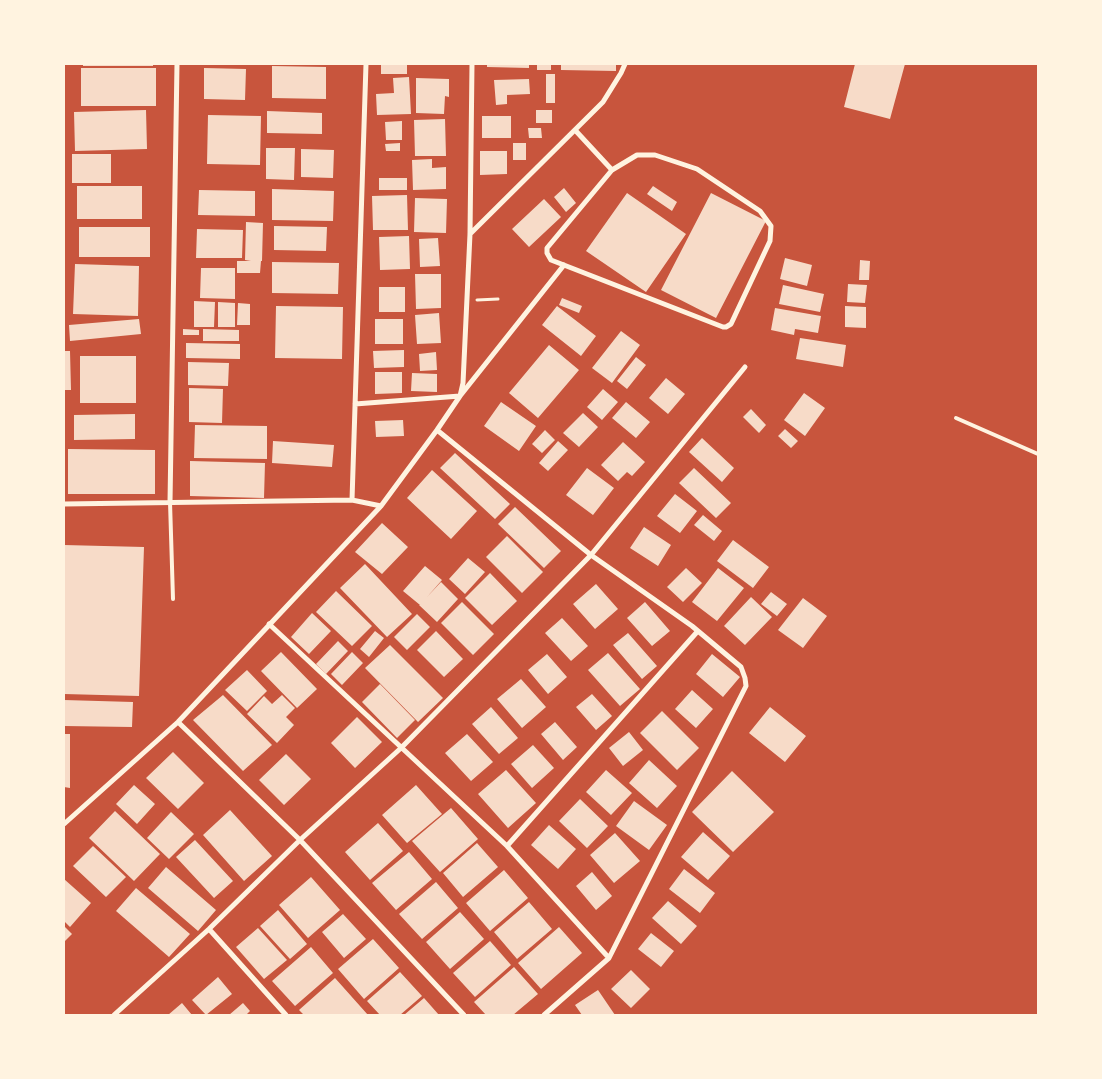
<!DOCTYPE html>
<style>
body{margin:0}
#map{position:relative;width:1102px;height:1079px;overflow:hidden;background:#c8553d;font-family:Quicksand,sans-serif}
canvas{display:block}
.frame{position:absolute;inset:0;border:65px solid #fff3e0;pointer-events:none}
</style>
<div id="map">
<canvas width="1102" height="1079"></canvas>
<div class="frame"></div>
</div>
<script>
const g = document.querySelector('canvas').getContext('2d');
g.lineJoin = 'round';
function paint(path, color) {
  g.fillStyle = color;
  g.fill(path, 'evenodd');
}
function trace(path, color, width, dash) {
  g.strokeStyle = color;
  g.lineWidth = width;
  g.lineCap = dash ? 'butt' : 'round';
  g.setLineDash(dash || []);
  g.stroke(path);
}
const building = new Path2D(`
 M83 64H153V66H83Z
 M381 64H407V74H381Z
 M487 64H529V68L487 67Z
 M537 64H551V70H537Z
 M561 64H616V71L561 70Z
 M855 64H905L890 119 844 107Z
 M272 66 326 67V99L272 98Z
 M81 68H156V106H81Z
 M204 68 246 69 245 100 204 99Z
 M546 74H555V103H546Z
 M409 77 411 114 377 115 376 94 394 93 393 78Z
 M416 78 449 79V97L445 96 444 114 416 113Z
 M529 79 530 94 507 95V104L496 105 494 80Z
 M146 110 147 149 75 151 74 112Z
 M536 110H552V123H536Z
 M267 111 322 113V134L267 133Z
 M208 115 261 116 260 165 207 164Z
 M482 116H511V138H482Z
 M445 119 446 156H415L414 120Z
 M402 121V140H386L385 122Z
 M528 128H541L542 138H529Z
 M400 143V151H386L385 144Z
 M513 143H526V160H513Z
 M266 148H295L294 180 266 179Z
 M301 149 334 150 333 178 301 177Z
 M480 151H507V174L480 175Z
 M72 154H111V183H72Z
 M432 159V168L446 167V189L413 190 412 160Z
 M379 178H407V190H379Z
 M77 186H142V219H77Z
 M653 186 677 202 672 211 647 194Z
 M564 188 576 203 566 212 554 197Z
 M272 189 334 191 333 221 272 220Z
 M199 190 255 191V216L198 215Z
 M627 193 686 234 646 292 586 251Z
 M711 193 766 221 716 318 661 290Z
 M407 195 408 230H373L372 196Z
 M415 198 447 199 446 233 414 232Z
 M544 199 561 217 529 247 512 229Z
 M246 222 263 223 262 261H261L260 273H237V261H251L245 260Z
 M274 226 327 227 326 251 274 250Z
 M79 227H150V257H79Z
 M197 229 243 230 242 258H196Z
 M409 236 410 269 380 270 379 237Z
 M438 238 440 266 420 267 419 239Z
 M785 258 812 265 807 286 780 279Z
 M860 260 870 261 869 280H859Z
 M272 262 339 263 338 294 272 293Z
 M75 264 139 266 138 316 73 314Z
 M201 268H235V299L200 298Z
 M415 274H441V308L416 309Z
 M848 284 867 285 865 303 847 302Z
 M783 285 824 294 820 312 779 304Z
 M379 287H405V312H379Z
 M562 298 582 306 579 313 559 305Z
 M194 301 215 302 214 327H194Z
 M218 302 235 303V327H218Z
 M238 303 250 304V325H237Z
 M276 306 343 307 342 359 275 358Z
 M557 306 596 336 581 356 542 325Z
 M845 306 866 307V328L845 327Z
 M775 308 821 316 818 333 795 329 794 335 771 330Z
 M439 313 441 343 417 344 415 315Z
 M139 319 141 334 70 341 69 325Z
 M375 319H403V344H375Z
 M183 329 199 330V335H183Z
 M203 329 239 330V341H203Z
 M621 331 640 345 612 383 592 368Z
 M800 338 846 345 843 367 796 359Z
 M186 343 240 344V359L186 358Z
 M549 345 579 370 538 418 509 393Z
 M404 350V367L374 368 373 351Z
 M64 351H70L71 390H64Z
 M436 352 437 370 420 371 419 354Z
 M80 356H136V403H80Z
 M636 357 646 365 627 389 617 381Z
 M188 362 229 363 228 386 188 385Z
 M375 372H402V393L375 394Z
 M412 373 437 374V392L411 391Z
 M666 378 685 394 668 414 649 398Z
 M189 388 223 389 222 423 189 422Z
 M603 389 618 402 602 420 587 407Z
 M804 393 825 408 805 436 784 420Z
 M501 402 536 426 519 451 484 426Z
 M626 402 650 422 636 438 612 418Z
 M751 409 766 425 759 433 743 417Z
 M583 413 598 427 579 447 563 433Z
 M135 414V439L74 440V415Z
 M403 420 404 436 376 437 375 421Z
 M195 425 267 426V459L194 458Z
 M785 429 798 441 791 448 778 436Z
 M545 430 555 440 542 453 532 444Z
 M702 438 734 468 722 482 689 452Z
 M273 441 334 445 332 467 272 463Z
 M558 441 568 450 548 471 539 463Z
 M623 442 645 462 632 476 627 472 618 481 601 465Z
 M68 449 155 450V494H68Z
 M455 453 510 504 495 519 440 468Z
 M190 461 265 463 264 498 190 496Z
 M587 468 614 488 593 515 566 495Z
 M694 468 731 503 716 518 679 483Z
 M432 470 477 511 451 539 407 498Z
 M675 494 697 511 680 533 657 516Z
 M515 507 561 551 544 568 498 524Z
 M703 515 722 531 714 541 694 525Z
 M382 523 408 547 382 574 355 552Z
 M644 527 671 545 658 566 630 548Z
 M507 536 543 572 522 593 486 557Z
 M733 540 769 567 753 588 717 561Z
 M64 545 144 547 139 696 64 694Z
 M468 558 485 572 465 594 449 579Z
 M365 564 412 614 387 637 340 588Z
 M425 566 442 580 427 597 441 582 458 599 437 622 419 605H420L403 591Z
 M686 568 702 583 683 602 667 587Z
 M718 568 744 588 717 621 692 602Z
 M490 573 517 601 492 625 465 598Z
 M596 584 618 609 595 629 573 604Z
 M336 591 372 626 352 646 316 612Z
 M771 592 787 604 777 616 761 604Z
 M751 597 772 617 745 645 724 626Z
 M803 598 827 616 803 648 778 630Z
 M462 602 494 634 473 655 441 623Z
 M645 602 670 631 652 646 627 618Z
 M312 613 331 631 309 654 291 637Z
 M417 614 430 627 407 650 394 637Z
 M562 618 588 646 571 661 545 633Z
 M375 631 384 638 369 657 360 649Z
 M436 631 463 659 444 677 417 650Z
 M628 633 657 666 642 679 613 645Z
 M338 641 348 651 326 674 316 664Z
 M390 645 443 698 418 722 365 668Z
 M281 652 317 689 297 708 261 671Z
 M352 652 363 663 342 685 331 674Z
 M608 653 640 689 620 706 588 670Z
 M547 654 567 677 548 694 528 670Z
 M712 654 740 677 723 697 696 674Z
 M247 670 267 691 247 711 225 690Z
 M521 679 546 707 522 728 497 699Z
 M380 684 415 720 397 738 362 702Z
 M692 690 713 709 696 728 675 709Z
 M592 694 612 716 596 730 576 707Z
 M223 695 272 745 243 771 193 720Z
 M282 695 295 708 286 717 294 725 277 743 247 714 264 696 272 704Z
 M64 700 133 702 132 727 64 726Z
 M491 707 518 738 499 754 472 724Z
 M770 707 806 736 785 762 749 733Z
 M662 711 699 748 677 770 640 733Z
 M357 717 382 742 355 768 331 743Z
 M555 722 577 747 563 760 541 734Z
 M629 732 643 750 623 766 609 748Z
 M64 734H70V788L64 787Z
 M467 734 493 762 471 781 445 753Z
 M533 745 554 768 532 788 511 764Z
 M173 752 204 783 178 809 146 778Z
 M286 754 311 779 284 805 259 780Z
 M649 760 677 786 657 808 629 783Z
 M506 770 536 803 508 828 478 794Z
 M606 770 632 793 611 815 586 792Z
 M732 771 774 812 733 852 692 812Z
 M134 785 155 804 137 824 116 804Z
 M416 785 442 814 407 843 382 815Z
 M580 799 608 826 587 848 559 821Z
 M634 801 667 825 649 850 616 826Z
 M451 808 478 839 440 872 412 841Z
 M230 810 272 856 244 881 203 835Z
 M115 811 160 854 134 881 89 838Z
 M171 812 194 834 169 859 147 838Z
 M378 823 403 851 370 880 345 852Z
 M549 825 576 849 558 869 531 845Z
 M703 832 730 856 708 880 681 857Z
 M615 833 640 861 614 883 590 855Z
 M195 840 233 881 214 898 176 857Z
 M477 843 498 867 463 897 443 873Z
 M93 846 126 877 106 897 73 866Z
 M409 852 432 879 396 910 372 883Z
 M166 867 216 910 198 931 148 888Z
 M684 869 715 893 700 913 669 889Z
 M504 870 528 898 490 931 466 903Z
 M592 872 612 896 596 910 576 886Z
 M311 877 340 910 308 938 279 905Z
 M64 879 91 903 70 927 64 921Z
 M436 882 458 908 422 939 399 914Z
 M136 888 190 934 169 957 116 911Z
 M668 901 697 926 681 944 652 918Z
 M529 902 552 929 517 959 494 932Z
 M278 910 307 944 290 959 260 926Z
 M460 912 484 939 450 969 426 942Z
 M343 914 366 939 344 958 322 932Z
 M64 926 72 934 64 942Z
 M559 927 582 953 541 989 518 963Z
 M258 928 287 960 264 979 236 947Z
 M651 933 674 951 661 967 638 949Z
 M373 939 399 968 364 999 338 969Z
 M490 941 511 965 475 997 453 973Z
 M311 947 333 973 295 1006 272 981Z
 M514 967 538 994 513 1015H486L474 1002Z
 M631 970 650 989 631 1008 611 989Z
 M400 972 422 996 400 1015H380L367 1001Z
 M218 977 232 994 206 1015 192 1000Z
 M335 978 368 1015H304L299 1010Z
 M598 990 615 1015H582L575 1005Z
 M424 998 439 1015H404Z
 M182 1003 192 1015H168Z
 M243 1003 250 1011 246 1015H229Z`);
const path = new Path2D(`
 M477 300 498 299`);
const service = new Path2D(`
 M956 418 1038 454
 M170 502 173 599`);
const minor = new Path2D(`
 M575 130 612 170 547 248V253L551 260 723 327H726L731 324 770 241 771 226 760 211 697 169 655 155H637L612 170
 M470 234 603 102 621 73 625 64
 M355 404 460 396 564 265
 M352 500 366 64
 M170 502 177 64
 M64 504 352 500 381 506
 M269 624 507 846 609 958
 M178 722 300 840 464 1015
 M64 824 178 722 381 506 437 430 460 396 463 383 470 234 472 64
 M507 846 697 632
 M209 929 286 1015
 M114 1015 209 929 300 840 401 748 591 555 437 430
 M544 1015 609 958 746 686 745 678 741 667 692 626 591 555 745 367`);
paint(building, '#f7dbc8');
trace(path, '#fff3e0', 3);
trace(service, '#fff3e0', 4);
trace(minor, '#fff3e0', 5);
</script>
